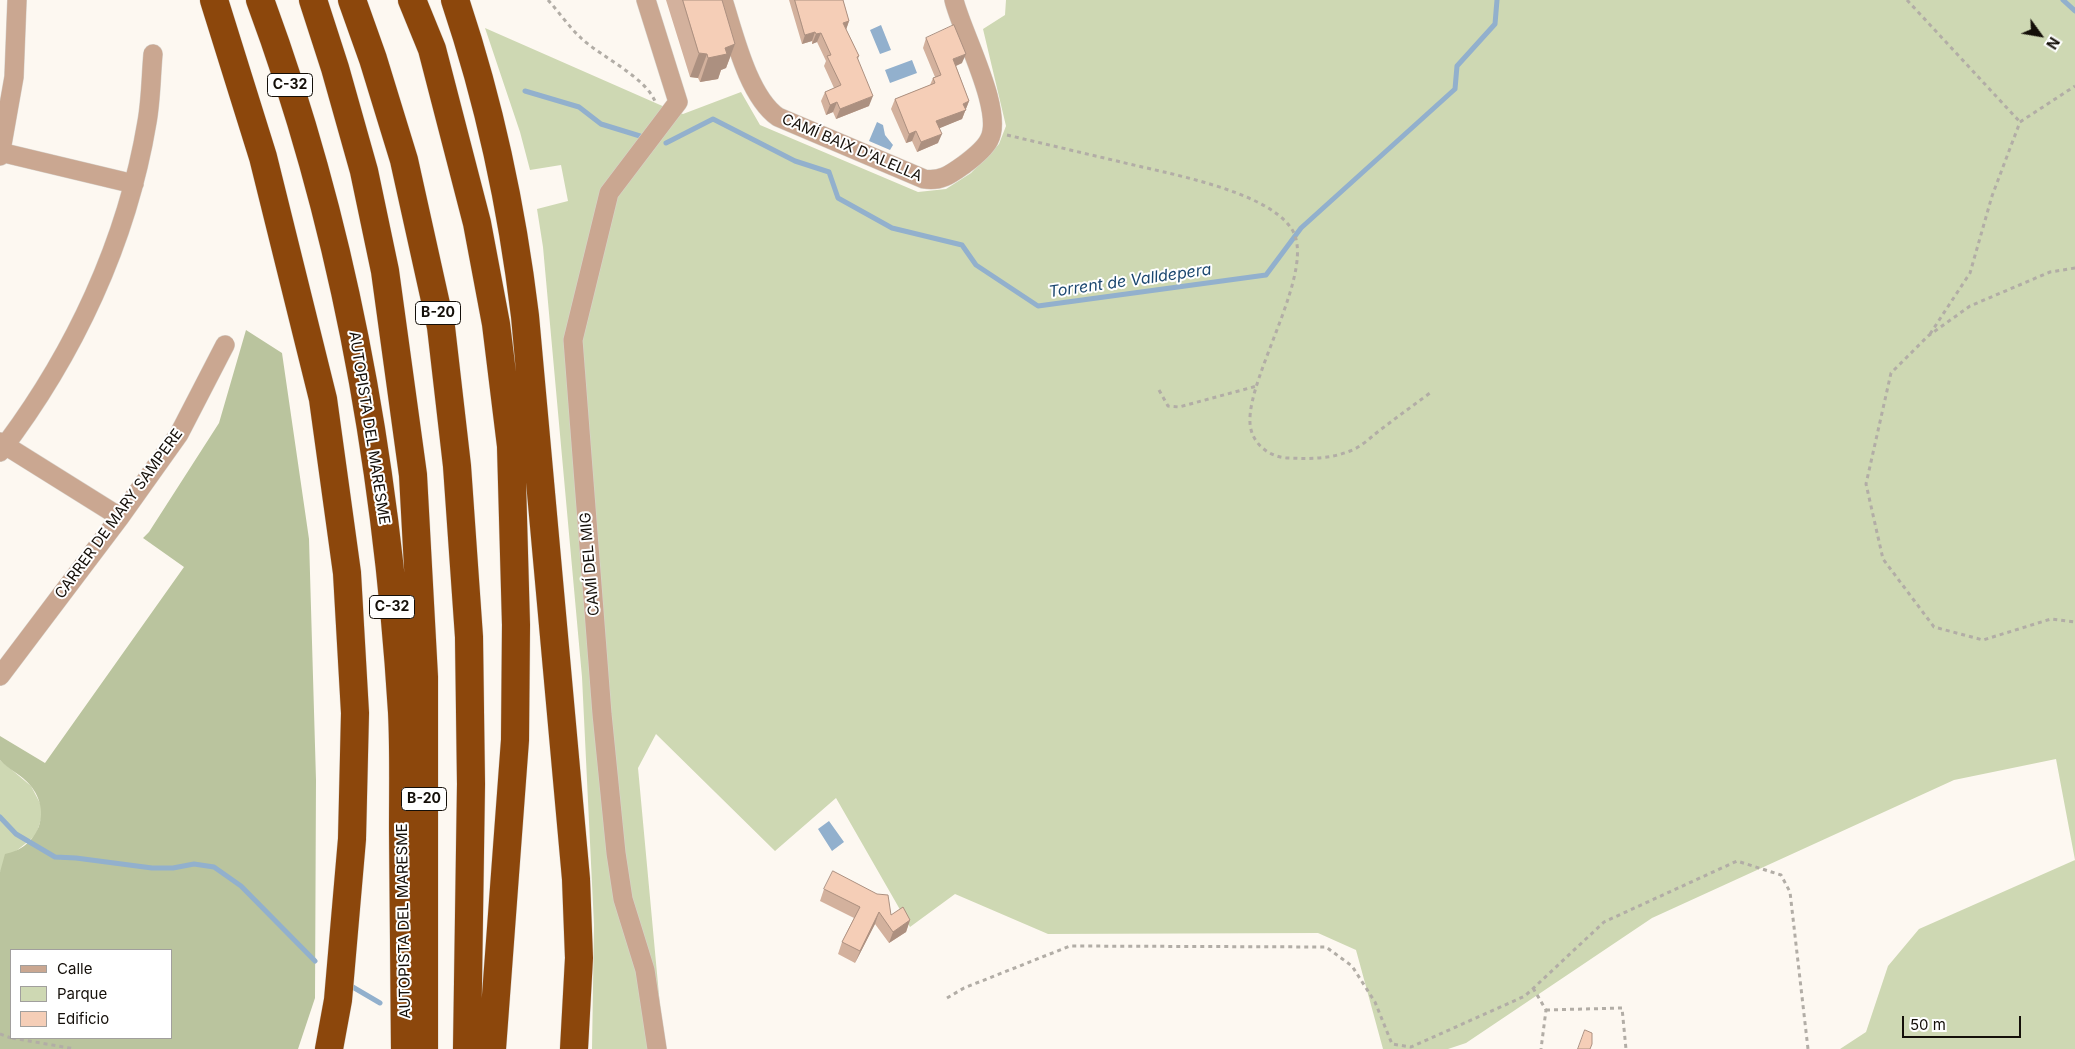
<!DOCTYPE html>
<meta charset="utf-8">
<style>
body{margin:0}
#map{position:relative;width:2075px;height:1049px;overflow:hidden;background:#fdf8f1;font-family:Inter,sans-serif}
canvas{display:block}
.legend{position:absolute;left:10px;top:949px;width:162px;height:90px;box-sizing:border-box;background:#fff;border:1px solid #a19f9d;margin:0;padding:6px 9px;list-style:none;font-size:15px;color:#140f09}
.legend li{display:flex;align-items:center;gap:10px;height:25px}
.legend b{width:25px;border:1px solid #a19f9d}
.north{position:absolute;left:2015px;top:10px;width:50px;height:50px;-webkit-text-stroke:4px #fff;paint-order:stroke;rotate:122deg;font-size:14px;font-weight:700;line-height:20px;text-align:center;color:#140f09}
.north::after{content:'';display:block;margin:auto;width:18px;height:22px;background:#140f09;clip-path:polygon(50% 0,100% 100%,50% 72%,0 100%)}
.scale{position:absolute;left:1902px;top:1016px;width:119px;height:22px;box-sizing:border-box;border:2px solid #140f09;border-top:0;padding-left:6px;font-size:15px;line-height:18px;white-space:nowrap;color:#140f09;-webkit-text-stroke:4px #fff;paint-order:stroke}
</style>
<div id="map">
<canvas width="2075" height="1049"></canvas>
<ul class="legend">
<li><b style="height:6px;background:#caa791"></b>Calle</li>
<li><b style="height:14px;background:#ced8b3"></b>Parque</li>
<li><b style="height:14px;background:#f5ceb7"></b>Edificio</li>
</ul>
<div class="north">N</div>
<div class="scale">50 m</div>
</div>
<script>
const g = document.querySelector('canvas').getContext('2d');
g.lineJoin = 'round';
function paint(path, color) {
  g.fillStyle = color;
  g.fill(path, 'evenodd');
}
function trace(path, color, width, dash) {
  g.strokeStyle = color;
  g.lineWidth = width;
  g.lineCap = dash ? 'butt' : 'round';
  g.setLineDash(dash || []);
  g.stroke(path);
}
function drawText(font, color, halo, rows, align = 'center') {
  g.font = font + ' Inter,sans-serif';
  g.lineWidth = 4;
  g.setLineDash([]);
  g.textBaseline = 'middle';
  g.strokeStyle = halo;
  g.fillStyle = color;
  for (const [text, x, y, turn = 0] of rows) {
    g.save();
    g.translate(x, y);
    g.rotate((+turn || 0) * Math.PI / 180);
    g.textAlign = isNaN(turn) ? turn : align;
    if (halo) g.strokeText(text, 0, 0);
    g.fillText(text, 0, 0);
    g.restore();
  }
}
const green = new Path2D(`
 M1006 0H2075V1049H1840L1866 1032 1888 966 1919 929 2075 860 2056 759 1954 780 1652 918 1466 1043 1448 1049H1383L1356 950 1318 933 1048 934 955 894 910 927 836 798 775 851 656 734 638 768 664 1049H592L594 925 582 677 543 247 537 209 568 201 561 165 530 170 520 132 485 28 667 108 683 114 741 92 760 125 918 192 946 189 971 173 999 144 1006 126 983 29 1005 15Z
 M0 760 31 786 41 805 42 816 36 835 15 852 0 872Z`);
const forest = new Path2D(`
 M246 330 282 353 309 539 316 780 315 998 298 1049H0V872L5 854C38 848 53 812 30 785 22 775 9 770 0 760V736L45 763 184 567 143 538 149 532 219 423ZM11 950H171V1038H11Z`);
const water = new Path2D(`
 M881 25 891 50 880 54 870 30Z
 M912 60 917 73 890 83 885 70Z
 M877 122 883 125 885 135 893 145 890 150 869 141Z
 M829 821 844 842 832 851 818 829Z`);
const stream = new Path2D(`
 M2063 0 2075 11
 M525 91 579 107 601 124 640 136
 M666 143 713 119 795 161 829 172 838 198 892 228 962 245 976 265 1038 306 1266 275 1301 228 1455 89 1457 66 1495 24 1497 0
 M0 817 16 834 55 857 76 858 152 868H173L194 864 214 867 241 886 315 961
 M351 986 380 1003`);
const path = new Path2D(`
 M548 0C559 12 569 27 581 38 601 57 648 78 656 104
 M1907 0 2020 122
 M2020 122 2075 86
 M1007 135C1045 144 1083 153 1121 162 1165 173 1265 190 1291 228 1319 267 1247 375 1250 423 1251 443 1269 457 1287 458 1309 459 1330 459 1350 451 1359 448 1368 440 1375 434 1393 420 1411 407 1430 393
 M2075 268 2050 272 1970 306 1928 336 1891 373 1866 484 1883 559 1934 627 1983 640 2051 619 2075 622
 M1930 334 1970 273 1992 196 2020 122
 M1159 390 1168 406 1179 407 1257 386
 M1533 988 1546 1010 1541 1049
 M947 998 964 988 1070 946 1326 947 1352 966 1375 1002 1392 1044 1411 1047 1525 996 1604 922 1737 861 1781 875 1790 892 1808 1049
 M1546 1010 1622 1008 1626 1049
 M0 1034 11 1038
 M12 1038 75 1049`);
const minor = new Path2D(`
 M646 0 678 102 609 193 573 340 602 714 616 853 623 899 645 970 657 1049
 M723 0C734 34 748 96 778 117L924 179C941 182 951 174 965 164 973 158 985 148 989 140 1005 112 961 31 954 0
 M0 152 134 184
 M0 156 14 77 17 0
 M0 442 120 517
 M0 452C74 355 127 242 147 122 151 100 151 76 153 54
 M0 676 120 517 179 434 225 345`);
const motorway = new Path2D(`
 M214 0 263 157 323 399 347 573 355 713 352 839 338 1000 329 1049
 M260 0C345 229 387 468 402 712 404 751 403 790 403 829 404 903 405 976 405 1049
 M313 0 335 68 364 171 385 271 413 475 424 677V1049
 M352 0 373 59 404 160 441 327 457 466 469 637 471 784 467 1049
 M412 0 432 49 477 223 496 324 511 446 516 625 515 740 492 1049
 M455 0C490 104 512 208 525 316L576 879 579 958 574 1049`);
const wall = new Path2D(`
 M666 0H722L735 44 726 68 721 70 718 79 700 82 698 78 690 77Z
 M789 0H843L849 21 846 29 859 56 858 59 869 106 836 119 833 112 826 115 821 101 825 92 834 88 824 66 826 61 817 42 812 44V41L802 44Z
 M926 38 962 63 956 66 969 101 962 119 939 128 938 143 917 152 912 141 906 143 891 109 895 99 930 85 933 78 935 77 923 48Z
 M824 889 891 915 910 920 906 932 889 943 875 924 855 963 838 954 842 942 854 918 820 901Z`);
const shadedWall = new Path2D(`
 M849 21 846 30 843 23Z
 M815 32 812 41 802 44 805 35Z
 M821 33 817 42 812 44 816 34Z
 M735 44 726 68 721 70 718 79 700 82 708 58 725 48Z
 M699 53 707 54 698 78 690 77Z
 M966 54 962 63 949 69 953 59Z
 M873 96 869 106 836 119 840 109Z
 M969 101 962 119 933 131 936 121 963 104Z
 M837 102 833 112 826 115 830 105Z
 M916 131 912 141 906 143 909 134Z
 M942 134 938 143 917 152 921 142Z
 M879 912 875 924 855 963 860 951Z
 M910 920 906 932 889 943 893 932Z`);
const building = new Path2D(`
 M683 0H722L735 44 725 48 727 54 708 58 707 54 699 53Z
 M795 0H843L849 21 843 23 859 56 857 57 873 96 840 109 837 102 830 105 825 92 841 85 827 56 831 55 821 33 816 34 815 32 805 35Z
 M954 25 966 54 953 59 969 101 963 104 966 110 936 121 942 134 921 142 916 131 909 134 895 99 935 83 933 78 941 75 926 38Z
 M833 871 877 894 888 895 891 915 903 907 910 920 893 932 879 912 860 951 842 942 860 907 824 889Z
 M1585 1030 1592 1033V1044L1590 1049H1578Z`);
const shields = [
 [290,85,45],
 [438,313,45],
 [392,607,45],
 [424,799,45]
];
const shieldNames = [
 ["C-32",290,85],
 ["B-20",438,313],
 ["C-32",392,607],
 ["B-20",424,799]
];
const streetNames = [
 ["CAMÍ BAIX D'ALELLA",852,148,23],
 ["AUTOPISTA DEL MARESME",369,428,81],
 ["CARRER DE MARY SAMPERE",119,514,-54],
 ["CAMÍ DEL MIG",590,564,-95],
 ["AUTOPISTA DEL MARESME",404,921,-91]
];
const waterNames = [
 ["Torrent de Valldepera",1130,281,-8]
];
paint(green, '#ced8b3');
paint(forest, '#bac49e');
paint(water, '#92b0cd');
trace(stream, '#92b0cd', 5);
trace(minor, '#d8d3cc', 20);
trace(motorway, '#d8d3cc', 29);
trace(path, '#b2ada6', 3, [4, 4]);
trace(minor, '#caa791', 19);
trace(motorway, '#8c470c', 28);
paint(wall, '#d3b19d');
paint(shadedWall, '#ac9080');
paint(building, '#f5ceb7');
trace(building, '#ac9080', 1);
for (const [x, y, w] of shields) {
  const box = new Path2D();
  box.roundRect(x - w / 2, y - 11.5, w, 23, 4);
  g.fillStyle = '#fff';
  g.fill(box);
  trace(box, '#140f09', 1);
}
drawText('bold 14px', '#140f09', null, shieldNames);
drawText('15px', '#140f09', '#fff', streetNames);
drawText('italic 16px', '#1b476f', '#fff', waterNames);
</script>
